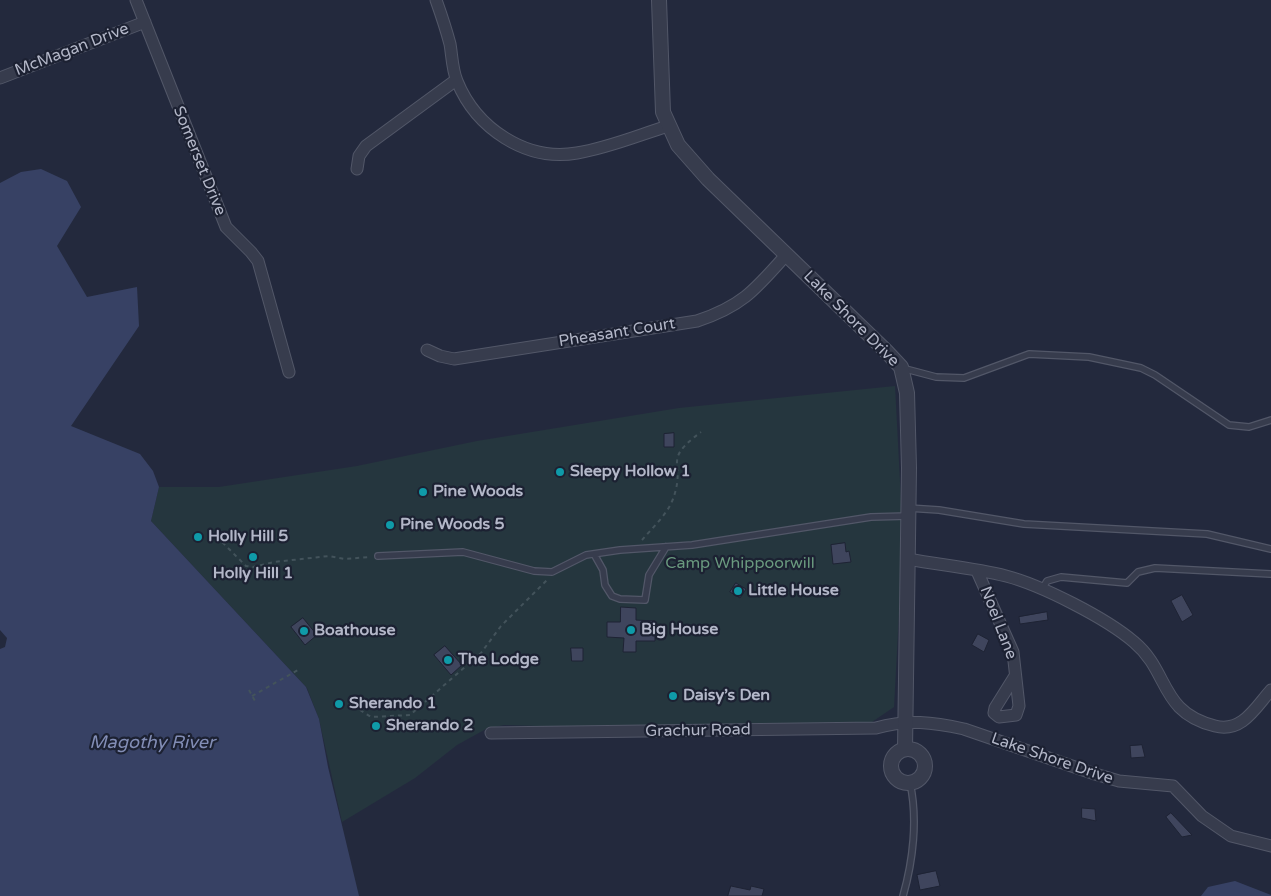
<!DOCTYPE html>
<meta charset="utf-8">
<style>
body{margin:0}
canvas{display:block;background:#23293d}
</style>
<canvas width="1271" height="896"></canvas>
<script>
const g = document.querySelector('canvas').getContext('2d');
g.lineJoin = 'round';
function paint(path, color) {
  g.fillStyle = color;
  g.fill(path, 'evenodd');
}
function trace(path, color, width, dash) {
  g.strokeStyle = color;
  g.lineWidth = width;
  g.lineCap = dash ? 'butt' : 'round';
  g.setLineDash(dash || []);
  g.stroke(path);
}
function drawText(font, color, halo, rows, align = 'center') {
  g.font = font + ' "Varela Round",sans-serif';
  g.lineWidth = 4.5;
  g.setLineDash([]);
  g.textBaseline = 'middle';
  g.strokeStyle = halo;
  g.fillStyle = color;
  for (const [text, x, y, turn = 0] of rows) {
    g.save();
    g.translate(x, y);
    g.rotate((+turn || 0) * Math.PI / 180);
    g.textAlign = isNaN(turn) ? turn : align;
    if (halo) g.strokeText(text, 0, 0);
    g.fillText(text, 0, 0);
    g.restore();
  }
}
const green = new Path2D(`
 M895 386 903 539 894 707 869 724 573 727 504 725 486 729 457 745 415 778 342 822 319 719 307 688 151 521 159 487H219L357 466 477 441 679 408Z`);
const water = new Path2D(`
 M41 169 67 181 81 207 57 246 87 297 137 287 139 326 71 426 140 454 153 471 159 487 151 521 306 687 319 719 328 767 359 896H0V649L5 647 7 638 0 630V183L21 172Z
 M1235 881 1271 895V896H1201L1208 887Z`);
const building = new Path2D(`
 M674 433V447H664V434Z
 M845 543 846 552 849 551 851 562 833 564 831 545Z
 M736 583 746 589 740 598 730 592Z
 M1182 595 1193 615 1182 622 1171 601Z
 M621 607 636 608V620L655 621V641H636V652H623L624 638 607 637V622H620Z
 M1047 612 1048 620 1020 624 1019 617Z
 M303 618 317 635 305 645 291 627Z
 M978 634 989 640 984 652 972 645Z
 M445 646 462 665 451 675 434 655Z
 M571 648H583V661H572Z
 M1142 745 1145 757 1131 758 1130 746Z
 M1082 808 1095 809 1096 821 1082 818Z
 M1171 813 1192 835 1182 837 1166 817Z
 M936 871 940 886 920 890 917 875Z
 M731 886 750 890 751 886 764 889 762 896H728Z`);
const path = new Path2D(`
 M211 531 246 566 253 567 274 562 329 556 345 559 370 557
 M642 540C653 527 669 513 674 496 686 460 661 462 701 432
 M249 690 255 701
 M252 696 298 670
 M360 710 371 717 410 715 481 653 501 626 547 580`);
const service = new Path2D(`
 M902 368 936 377 964 378 1029 354 1089 357 1141 368 1155 375 1229 425 1249 427 1271 420
 M908 508 939 510 1024 524 1207 534 1271 549
 M594 554 603 570 605 585 612 596 620 599 645 600 649 575 666 547
 M378 556 463 552 534 571 552 572 586 555 620 550 692 545 871 517 908 516
 M1042 589 1047 581 1061 577 1127 583 1138 572 1155 568 1271 574
 M903 896C913 861 918 819 910 783`);
const minor = new Path2D(`
 M136 0 226 227 251 252 258 261 289 372
 M436 0C441 14 446 29 450 44 452 55 452 69 457 81 476 128 526 162 577 153 608 148 639 135 668 126
 M0 78 145 22
 M357 169 359 156 366 146 456 80
 M427 350 440 356 454 359 697 321C742 306 755 290 786 255
 M908 559C940 565 974 568 1006 576 1041 585 1106 618 1134 642 1170 672 1159 712 1215 726 1242 733 1255 708 1271 690
 M977 571 1013 652 1019 706 1016 715 999 717 994 713 995 708 1015 676
 M491 733 876 728C907 719 933 722 964 729L1095 774 1119 781 1173 786 1202 816 1231 836 1271 846`);
const tertiary = new Path2D(`
 M659 0 663 112 678 145 708 179 886 351 901 367 907 393 909 468 905 749
 M891 766a17 17 0 1 1 34 0a17 17 0 1 1-34 0Z`);
const markers = [
 [560,472,5,"#0f9aa8"],
 [423,492,5,"#0f9aa8"],
 [390,525,5,"#0f9aa8"],
 [198,537,5,"#0f9aa8"],
 [253,557,5,"#0f9aa8"],
 [738,591,5,"#0f9aa8"],
 [631,630,5,"#0f9aa8"],
 [304,631,5,"#0f9aa8"],
 [448,660,5,"#0f9aa8"],
 [673,696,5,"#0f9aa8"],
 [339,704,5,"#0f9aa8"],
 [376,726,5,"#0f9aa8"]
];
const streetNames = [
 ["McMagan Drive",72,50,-21],
 ["Somerset Drive",199,161,68],
 ["Lake Shore Drive",851,319,45],
 ["Pheasant Court",617,333,-9],
 ["Noel Lane",998,623,69],
 ["Grachur Road",698,731,-1],
 ["Lake Shore Drive",1052,759,19]
];
const poiNames = [
 ["Sleepy Hollow 1",570,472],
 ["Pine Woods",433,492],
 ["Pine Woods 5",400,525],
 ["Holly Hill 5",208,537],
 ["Holly Hill 1",253,574,"center"],
 ["Little House",748,591],
 ["Big House",641,630],
 ["Boathouse",314,631],
 ["The Lodge",458,660],
 ["Daisy’s Den",683,696],
 ["Sherando 1",349,704],
 ["Sherando 2",386,726]
];
const parkNames = [
 ["Camp Whippoorwill",740,564]
];
const waterNames = [
 ["Magothy River",152,743]
];
paint(green, '#25363e');
paint(water, '#374164');
paint(building, '#3f455d');
trace(building, '#1e2334', 1);
trace(service, '#525768', 8);
trace(minor, '#525768', 13);
trace(tertiary, '#525768', 16);
trace(path, '#43535b', 2, [4, 4]);
trace(service, '#373c4d', 5.5);
trace(minor, '#373c4d', 11);
trace(tertiary, '#373c4d', 14);
for (const [x, y, r, color] of markers) {
  const dot = new Path2D();
  dot.arc(x, y, r, 0, 2 * Math.PI);
  g.fillStyle = color;
  g.fill(dot);
  trace(dot, '#1c2132', 2);
}
drawText('16px', '#b3b7c8', '#1c2132', streetNames);
drawText('bold 16px', '#b3b7c8', '#1c2132', poiNames, 'left');
drawText('16px', '#6a9a7f', '#1c2132', parkNames);
drawText('italic 18px', '#828db5', '#1c2132', waterNames);
</script>
